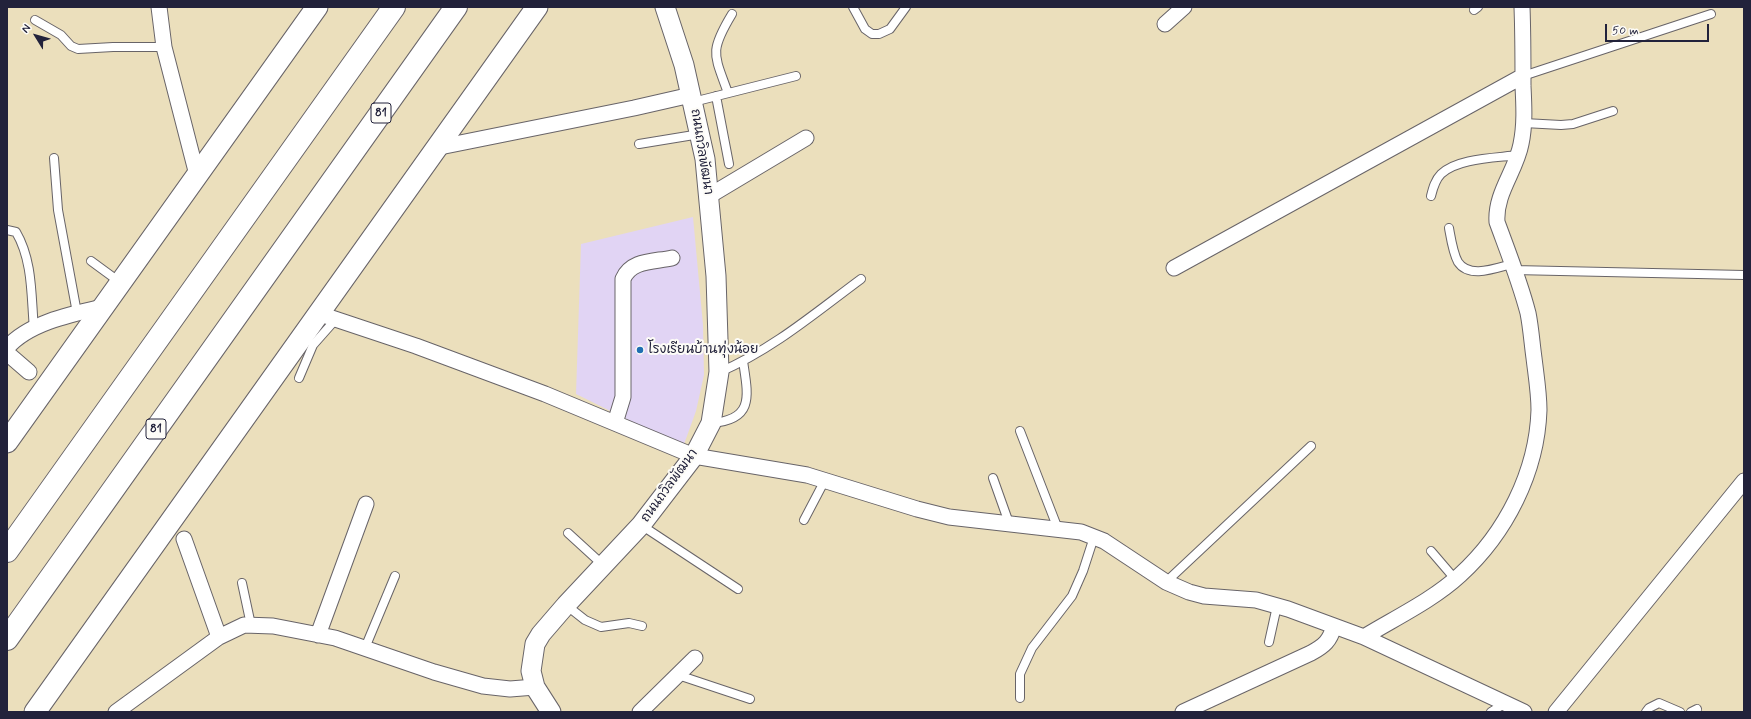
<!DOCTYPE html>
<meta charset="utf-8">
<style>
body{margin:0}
#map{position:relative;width:1751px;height:719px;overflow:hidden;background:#ebdfbc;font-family:Mynerve,sans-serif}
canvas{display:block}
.frame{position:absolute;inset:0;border:8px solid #22223b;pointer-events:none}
.north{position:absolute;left:16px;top:16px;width:40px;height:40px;-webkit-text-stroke:3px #fdfcf7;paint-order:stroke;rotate:307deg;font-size:11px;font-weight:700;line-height:16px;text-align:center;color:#22223b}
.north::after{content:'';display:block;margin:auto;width:14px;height:18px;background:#22223b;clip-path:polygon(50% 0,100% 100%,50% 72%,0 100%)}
.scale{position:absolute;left:1605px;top:24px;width:104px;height:18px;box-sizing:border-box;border:2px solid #22223b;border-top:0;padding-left:5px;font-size:12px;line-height:14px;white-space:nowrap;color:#22223b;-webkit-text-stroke:3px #fdfcf7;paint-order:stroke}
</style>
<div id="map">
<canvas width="1751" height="719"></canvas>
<div class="frame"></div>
<div class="north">N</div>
<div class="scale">50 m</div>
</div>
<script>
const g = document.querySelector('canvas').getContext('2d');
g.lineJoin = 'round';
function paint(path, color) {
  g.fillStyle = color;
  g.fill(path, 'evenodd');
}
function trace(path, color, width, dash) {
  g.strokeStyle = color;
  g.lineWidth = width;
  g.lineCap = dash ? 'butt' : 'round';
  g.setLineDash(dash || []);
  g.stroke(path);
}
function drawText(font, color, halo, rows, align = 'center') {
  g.font = font + ' Mynerve,"Playpen Sans Thai",sans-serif';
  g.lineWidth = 4;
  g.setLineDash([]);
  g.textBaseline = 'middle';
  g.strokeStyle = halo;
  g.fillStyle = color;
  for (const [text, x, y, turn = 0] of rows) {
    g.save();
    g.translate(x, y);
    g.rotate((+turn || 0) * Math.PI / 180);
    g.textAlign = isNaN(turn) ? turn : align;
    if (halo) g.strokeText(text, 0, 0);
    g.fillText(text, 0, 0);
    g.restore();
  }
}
const built = new Path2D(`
 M693 217 703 325 704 375 696 411 683 447 576 394 581 244Z`);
const service = new Path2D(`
 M853 7 865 29 872 34H879L890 29 906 7
 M1474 10 1478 7
 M35 20 61 35 71 46 78 49 113 47H164
 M1523 76 1711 14
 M728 93C714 54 709 52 732 14
 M716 96 729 164
 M693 102 796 76
 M1524 123 1561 125 1573 124 1613 111
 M639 144 700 134
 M54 158 58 210 77 313
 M1431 196C1433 188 1435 180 1441 174 1457 158 1496 158 1518 155
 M1449 228C1451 239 1453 253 1458 262 1469 279 1496 268 1512 264
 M7 230 16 232C33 261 31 296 34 329
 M91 261 121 283
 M1514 270 1744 275
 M720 372C773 349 815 313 861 279
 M299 378 313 345 336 319
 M711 423C755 420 748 395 743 361
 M1020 431 1058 529
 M993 478 1009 523
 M804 520 825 480
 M641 525 738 589
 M568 533 603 565
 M1431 551 1455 579
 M1166 582 1311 446
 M242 583 251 625
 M566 605 585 620 601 627 629 623 642 626
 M1269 642 1277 606
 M365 648 395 576
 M678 675 750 699
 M1020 698V674L1032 648 1072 596 1083 571 1094 537
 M1491 712 1504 704
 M1646 712 1649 708 1659 703 1680 712
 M1691 712 1697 709`);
const minor = new Path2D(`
 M159 7 164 47 197 175
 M1165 24 1184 7
 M435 148 634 108 691 95
 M709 196 806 138
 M1174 268 1523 76
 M320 314 416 346 545 394 694 456 807 475 917 509 949 517 1081 532 1104 541 1166 582 1189 592 1204 596 1256 600 1288 609 1364 637 1524 712
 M7 348C28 323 72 314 103 307
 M7 353 29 372
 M615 423 623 397V279C631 260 653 262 672 258
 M184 539 219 637
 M318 635 366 504
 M1364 637C1395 618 1433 600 1460 575 1506 533 1537 472 1539 410 1539 393 1536 375 1534 358 1532 344 1531 328 1528 313 1520 282 1508 252 1497 222 1495 193 1516 171 1521 144 1525 125 1524 106 1523 86 1523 60 1523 33 1522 7
 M116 712 219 637 244 625 273 626 335 638 434 672 483 686 510 689 535 687
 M640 712 695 658
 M1183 712 1311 653C1324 646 1330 641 1334 626
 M1556 712 1744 481`);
const tertiary = new Path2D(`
 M551 712 535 687 531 671 535 644 541 634 566 605 641 525 694 456 711 423 719 372 716 276 705 159 684 65 665 7`);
const secondary = new Path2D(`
 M7 442 317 7
 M35 712 537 7`);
const motorway = new Path2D(`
 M7 551 394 7
 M7 639 456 7`);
const markers = [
 [640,350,4,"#1f6fb2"]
];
const shields = [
 [381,113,20],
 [156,429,20]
];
const shieldNames = [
 ["81",381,113],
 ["81",156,429]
];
const streetNames = [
 ["ถนนถวิลพัฒนา",701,152,81],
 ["ถนนถวิลพัฒนา",670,486,-54]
];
const poiNames = [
 ["โรงเรียนบ้านทุ่งน้อย",648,350]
];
paint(built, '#e1d4f4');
trace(service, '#686468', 10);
trace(minor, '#686468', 17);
trace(tertiary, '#686468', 21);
trace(secondary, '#686468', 23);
trace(motorway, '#686468', 24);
trace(service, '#fff', 8);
trace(minor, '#fff', 15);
trace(tertiary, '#fff', 19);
trace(secondary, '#fff', 21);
trace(motorway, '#fff', 22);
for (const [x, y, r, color] of markers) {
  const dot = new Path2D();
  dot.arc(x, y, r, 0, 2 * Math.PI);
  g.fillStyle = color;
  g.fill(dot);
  trace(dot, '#fdfcf7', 1.5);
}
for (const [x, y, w] of shields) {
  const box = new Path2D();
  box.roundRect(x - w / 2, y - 10, w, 20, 3);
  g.fillStyle = '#fdfcf7';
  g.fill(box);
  trace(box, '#22223b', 1);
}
drawText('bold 12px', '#22223b', null, shieldNames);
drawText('13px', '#22223b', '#fdfcf7', streetNames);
drawText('13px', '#22223b', '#fdfcf7', poiNames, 'left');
</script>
